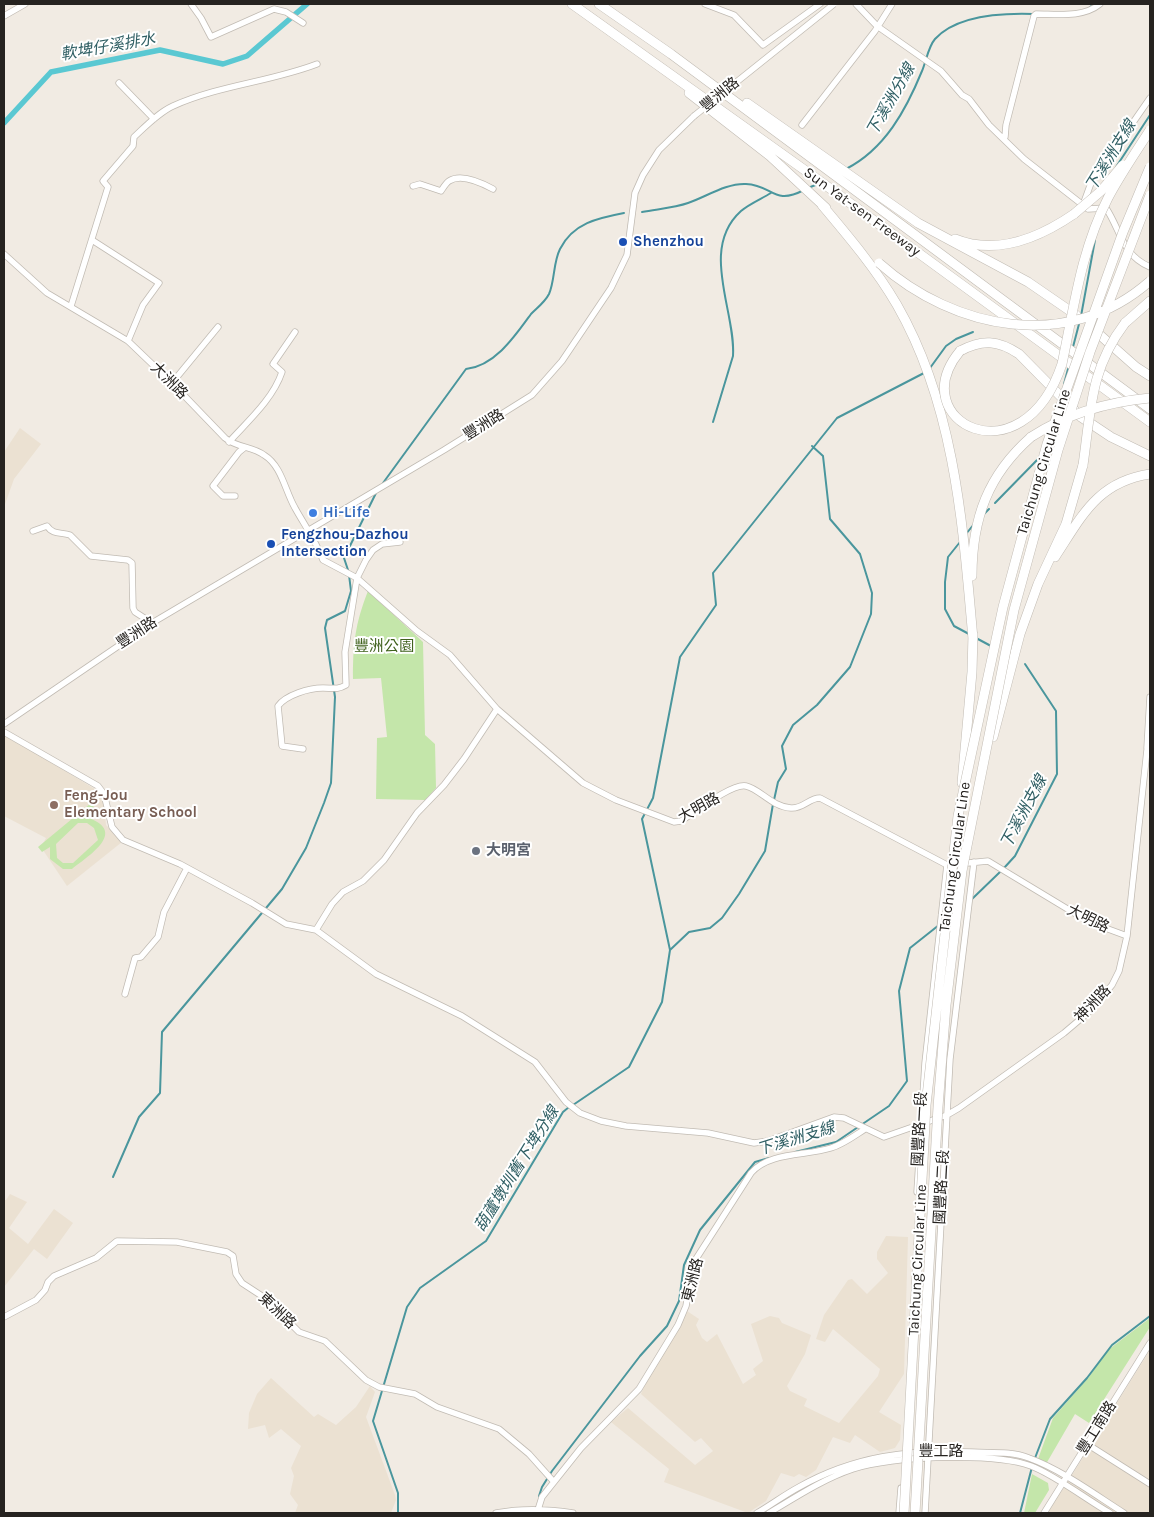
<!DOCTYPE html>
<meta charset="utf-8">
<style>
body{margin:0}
#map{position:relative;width:1154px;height:1517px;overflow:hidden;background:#f1ebe3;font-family:Karla,sans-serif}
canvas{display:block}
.frame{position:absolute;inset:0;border:5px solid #262320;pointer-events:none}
</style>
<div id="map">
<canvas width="1154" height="1517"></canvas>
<div class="frame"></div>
</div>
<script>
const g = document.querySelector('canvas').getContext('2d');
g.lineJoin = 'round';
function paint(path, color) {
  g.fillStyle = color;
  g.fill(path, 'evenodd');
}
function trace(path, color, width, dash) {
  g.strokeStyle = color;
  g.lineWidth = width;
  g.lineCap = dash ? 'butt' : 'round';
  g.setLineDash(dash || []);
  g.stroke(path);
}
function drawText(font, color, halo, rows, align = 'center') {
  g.font = font + ' Karla,"Noto Sans TC",sans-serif';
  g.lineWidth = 4;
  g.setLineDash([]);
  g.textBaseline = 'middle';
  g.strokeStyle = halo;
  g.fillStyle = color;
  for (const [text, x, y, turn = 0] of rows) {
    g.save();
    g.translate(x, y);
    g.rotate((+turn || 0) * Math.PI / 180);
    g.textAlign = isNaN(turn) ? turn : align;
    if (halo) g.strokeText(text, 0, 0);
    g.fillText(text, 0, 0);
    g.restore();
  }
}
const built = new Path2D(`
 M20 428 41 444 14 479 4 507V452Z
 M4 734 103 794 106 825 122 842 67 886 41 847 46 838 4 816Z
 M10 1194 27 1202 9 1228 28 1244 54 1209 73 1223 47 1259 34 1249 4 1287V1200H6Z
 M886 1236 908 1237 904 1374 879 1412 901 1425 900 1440 895 1448 880 1452 855 1435 850 1443 833 1437 816 1470 806 1477 799 1474 794 1477 781 1473 766 1501 748 1513 664 1482 669 1469 611 1422 628 1408 695 1465 713 1451 701 1438 695 1442 641 1394 654 1364 687 1311 699 1319 696 1325 702 1338 707 1342 717 1334 743 1384 756 1375 753 1369 763 1361 751 1324 770 1316 779 1318 782 1323 811 1335 805 1354 787 1386 790 1391 807 1399 804 1406 839 1423 878 1376 880 1369 833 1329 825 1342 816 1339 824 1315 848 1280 852 1279 867 1294 888 1273 877 1259V1252Z
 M1150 1350V1513H1047L1069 1480Z
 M271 1378 314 1417 318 1414 336 1425 356 1407 370 1386 375 1392 366 1417 395 1495 396 1500 391 1513H295L298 1505 290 1494 294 1476 291 1468 301 1446 281 1429 269 1438 265 1425 248 1429 249 1413 257 1394Z`);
const green = new Path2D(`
 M368 591 423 642 425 735 435 744 436 788 425 800 376 799 377 738 387 737 381 678 353 679C353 644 355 624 368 591Z
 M90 804 94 807 83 816C130 830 91 854 72 869H63L50 859V847L42 852 38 847ZM78 823H87L94 828 98 840 73 863H63L57 858 56 844Z
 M1150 1318V1327L1089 1423 1075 1414 1046 1464 1038 1459 1053 1418 1089 1377 1108 1350Z
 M1032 1474 1048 1483 1049 1490 1035 1513H1024Z`);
const stream = new Path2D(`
 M1090 7 1094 4
 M1116 167 1150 115
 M846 169C885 149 906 110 922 71 926 62 928 47 935 39 957 15 1002 13 1033 14
 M808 188 818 184
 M642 212C657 209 674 208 688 203 706 197 726 183 746 184 773 185 773 206 804 190
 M1081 316 1095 240
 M1073 347 1079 324
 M930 368 946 346 956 339 973 332
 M1064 384 1068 369
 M713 422 733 356C736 311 699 249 741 211 749 204 761 199 771 193
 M383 483 466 369C495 366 515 336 531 314 537 308 545 302 549 294 555 280 553 263 560 249 573 223 598 218 624 213
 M995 503 1039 458
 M984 514 989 509
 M966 534 974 524
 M960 542 948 557 945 582V609L954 626 969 634
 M348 570 344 558 376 493
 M976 638 991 646
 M774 800 778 782 786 769 782 746 793 725 817 705 850 667 871 614 872 593 860 554 830 519 823 456 812 446
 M1004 868 1015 856 1057 774 1056 711 1025 664
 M972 899 1001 871
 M670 950 642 819 653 798 680 657 716 605 713 573 837 418 924 373
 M573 1105 629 1067 662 1002 670 950 689 932 710 928 722 918 739 894 765 851 773 804
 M795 1152 836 1142 889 1106 907 1081 899 991 910 948 939 925
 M113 1177 139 1117 160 1093 162 1032 282 889 306 848 324 803 331 783 335 697 325 628 327 620 345 611 351 591 349 575
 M1035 1458 1050 1419 1087 1378 1112 1345 1150 1316
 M539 1496 542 1487 552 1471 640 1356 667 1326 679 1301 684 1265 700 1230 755 1162 769 1158
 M398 1513V1493L373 1421 407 1307 420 1288 486 1241 563 1112 569 1107
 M1020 1513 1032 1467`);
const canal = new Path2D(`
 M4 123 51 72 160 50 223 64 247 56 307 4`);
const minor = new Path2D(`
 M191 4 201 18 211 37 274 9 286 12 303 23
 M705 4 734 15 763 45 820 4
 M856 4 877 26 941 71 962 95 969 99 989 125 1024 159 1088 209 1106 208C1121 231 1122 255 1150 267
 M4 16 25 4
 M119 83 154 119
 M802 125 875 31 892 4
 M1005 137 1006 125 1034 16 1036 14C1057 14 1083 18 1100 4
 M413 186 420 184 441 191C443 188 446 183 449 181 461 173 482 183 493 189
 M1083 205 1091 183 1150 98
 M92 240 159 283 143 305 128 341
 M4 254 47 293 128 341 172 383 225 438C237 448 252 446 264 455 282 466 285 491 295 508 305 526 316 541 323 560L357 578 417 631 450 655 497 709 583 783 616 800 674 822 681 821C694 813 732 783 746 786 760 789 772 807 791 808 803 809 809 798 820 798L947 865 988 861 1089 922 1127 936
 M71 306 108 187 103 181 133 146 134 137C146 126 158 113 173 106 220 85 270 82 317 64
 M172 383 218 327
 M229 442C248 421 273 399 282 372L273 364 295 332
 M235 496H223L213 486 239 452 244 448
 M33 531 47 526C53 535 61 532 70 535L91 556 128 560 132 563 133 608 135 612 152 623
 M4 724 152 623 444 450 532 395 562 361 611 288 627 255 635 193 643 175 659 150 694 116
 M4 732 98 786 104 794 112 827 123 840 180 864 252 903 286 924 316 930 376 974 462 1016 535 1062 566 1102 580 1113 601 1121 626 1126 708 1133 754 1143 768 1141 834 1117 844 1118 884 1137 947 1115 959 1108 1064 1033 1090 1011 1112 985 1119 971 1127 936 1147 750 1150 744
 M1147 748 1150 697
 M303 749 282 746 278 706C286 695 309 688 323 688 332 688 338 690 346 685L345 652 357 578 366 560 373 550 382 544 400 542
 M316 930 332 904 343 892 363 881 384 860 417 813 444 785 464 759 497 709
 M125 994 135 958 141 957 158 937 164 912 187 868
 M917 1192 925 1063 947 865
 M4 1317 36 1300 45 1290 48 1282 54 1276 96 1258 117 1241 177 1242 227 1252 233 1256 236 1274 242 1283 265 1298 299 1332 325 1341 366 1380 379 1387 415 1394 437 1407 499 1429 529 1454 554 1482
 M1087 1444 1150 1484
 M496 1513C522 1508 547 1509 573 1513
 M537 1513 542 1497 581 1448 639 1389 678 1325 686 1306 694 1262 751 1173C769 1152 806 1156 831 1148 844 1144 854 1136 865 1129
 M757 1513C771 1505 784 1495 799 1487 854 1456 910 1449 972 1452 991 1453 1011 1451 1029 1458 1062 1470 1094 1494 1124 1513
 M769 1513C796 1497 823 1479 853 1469 891 1456 994 1452 1031 1466 1055 1475 1087 1500 1110 1513
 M899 1513 901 1488
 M925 1513 950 1059 974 862
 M1044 1513 1150 1343`);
const highway = new Path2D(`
 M572 4 813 176 1150 422
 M599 4 671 54 1150 409
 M689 93 770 156 826 208
 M747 103 918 223 1028 282 1076 315
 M822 205C849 237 876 269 897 305 955 406 963 526 973 639
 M955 239C997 256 1039 238 1074 214
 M1125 323 1150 301
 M1092 328 1136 367 1150 376
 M960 351C982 339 998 340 1019 354L1081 417 1111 437 1150 456
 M1055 557C1082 516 1097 482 1150 474
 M972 576C972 518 988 475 1031 437
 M993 737 1020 634 1038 584 1066 524 1083 465
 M962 783 972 672 973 634`);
const minorBridge = new Path2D(`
 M694 116 834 4`);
const highwayBridge = new Path2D(`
 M1074 214 1101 191 1123 165
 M879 263C954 330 1069 353 1150 281
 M960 351C902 421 1022 483 1062 364 1074 308 1081 250 1108 198 1120 175 1136 152 1150 130
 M1031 437C1068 413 1107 402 1150 398
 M1083 465C1091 410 1090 369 1125 323
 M904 1513 926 1105 958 816 1003 607 1047 444 1123 232 1150 167
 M915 1513 938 1107 946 1005 962 871 1014 610 1058 450 1090 352 1150 195`);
const markers = [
 [623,242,5,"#1a4fb4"],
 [313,513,5,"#3f7fe0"],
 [271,544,5,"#1a4fb4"],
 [54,805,5,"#8d6e63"],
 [476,851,5,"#6b7280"]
];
const streetNames = [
 ["豐洲路",720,95,-39],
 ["Sun Yat-sen Freeway",862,212,36],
 ["大洲路",169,381,45],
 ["豐洲路",484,425,-32],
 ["Taichung Circular Line",1044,462,-73],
 ["豐洲路",137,633,-33],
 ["大明路",699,808,-29],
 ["Taichung Circular Line",955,857,-82],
 ["大明路",1088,919,26],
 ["神洲路",1093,1004,-47],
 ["國豐路一段",920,1129,-87],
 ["國豐路二段",942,1187,-87],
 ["Taichung Circular Line",918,1260,-87],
 ["東洲路",693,1280,-76],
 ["東洲路",277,1311,43],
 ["豐工南路",1097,1428,-58],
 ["豐工路",941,1452]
];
const transitNames = [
 ["Shenzhou",633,242],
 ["Fengzhou-Dazhou",281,535],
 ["Intersection",281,552]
];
const shopNames = [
 ["Hi-Life",323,513]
];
const parkNames = [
 ["豐洲公園",384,647]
];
const educationNames = [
 ["Feng-Jou",64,796],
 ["Elementary School",64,813]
];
const worshipNames = [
 ["大明宮",486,851]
];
const waterNames = [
 ["軟埤仔溪排水",108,47,-10],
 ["下溪洲分線",891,100,-60],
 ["下溪洲支線",1111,156,-58],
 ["下溪洲支線",1024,812,-62],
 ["下溪洲支線",796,1139,-17],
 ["葫蘆墩圳舊下埤分線",517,1169,-58]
];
paint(built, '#ebe1d2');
paint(green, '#c4e6aa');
trace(stream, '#4a969d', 2);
trace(canal, '#5ac8d2', 5.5);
trace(minor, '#c1bbb3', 7);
trace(highway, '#c1bbb3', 10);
trace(minor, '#fff', 5.5);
trace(highway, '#fff', 9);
trace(minorBridge, '#c1bbb3', 7, []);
trace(highwayBridge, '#c1bbb3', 10, []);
trace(minorBridge, '#fff', 5.5);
trace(highwayBridge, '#fff', 9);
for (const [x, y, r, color] of markers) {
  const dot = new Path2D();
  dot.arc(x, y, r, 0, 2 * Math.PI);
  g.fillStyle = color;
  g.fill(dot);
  trace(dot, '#fff', 2);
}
drawText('15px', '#262320', '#fff', streetNames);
drawText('bold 15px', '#164399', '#fff', transitNames, 'left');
drawText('bold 15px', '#366cbe', '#fff', shopNames, 'left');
drawText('15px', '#40621d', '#fff', parkNames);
drawText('bold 15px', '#785e54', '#fff', educationNames, 'left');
drawText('bold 15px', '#5b616d', '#fff', worshipNames, 'left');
drawText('italic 16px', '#305f64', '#fff', waterNames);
</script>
